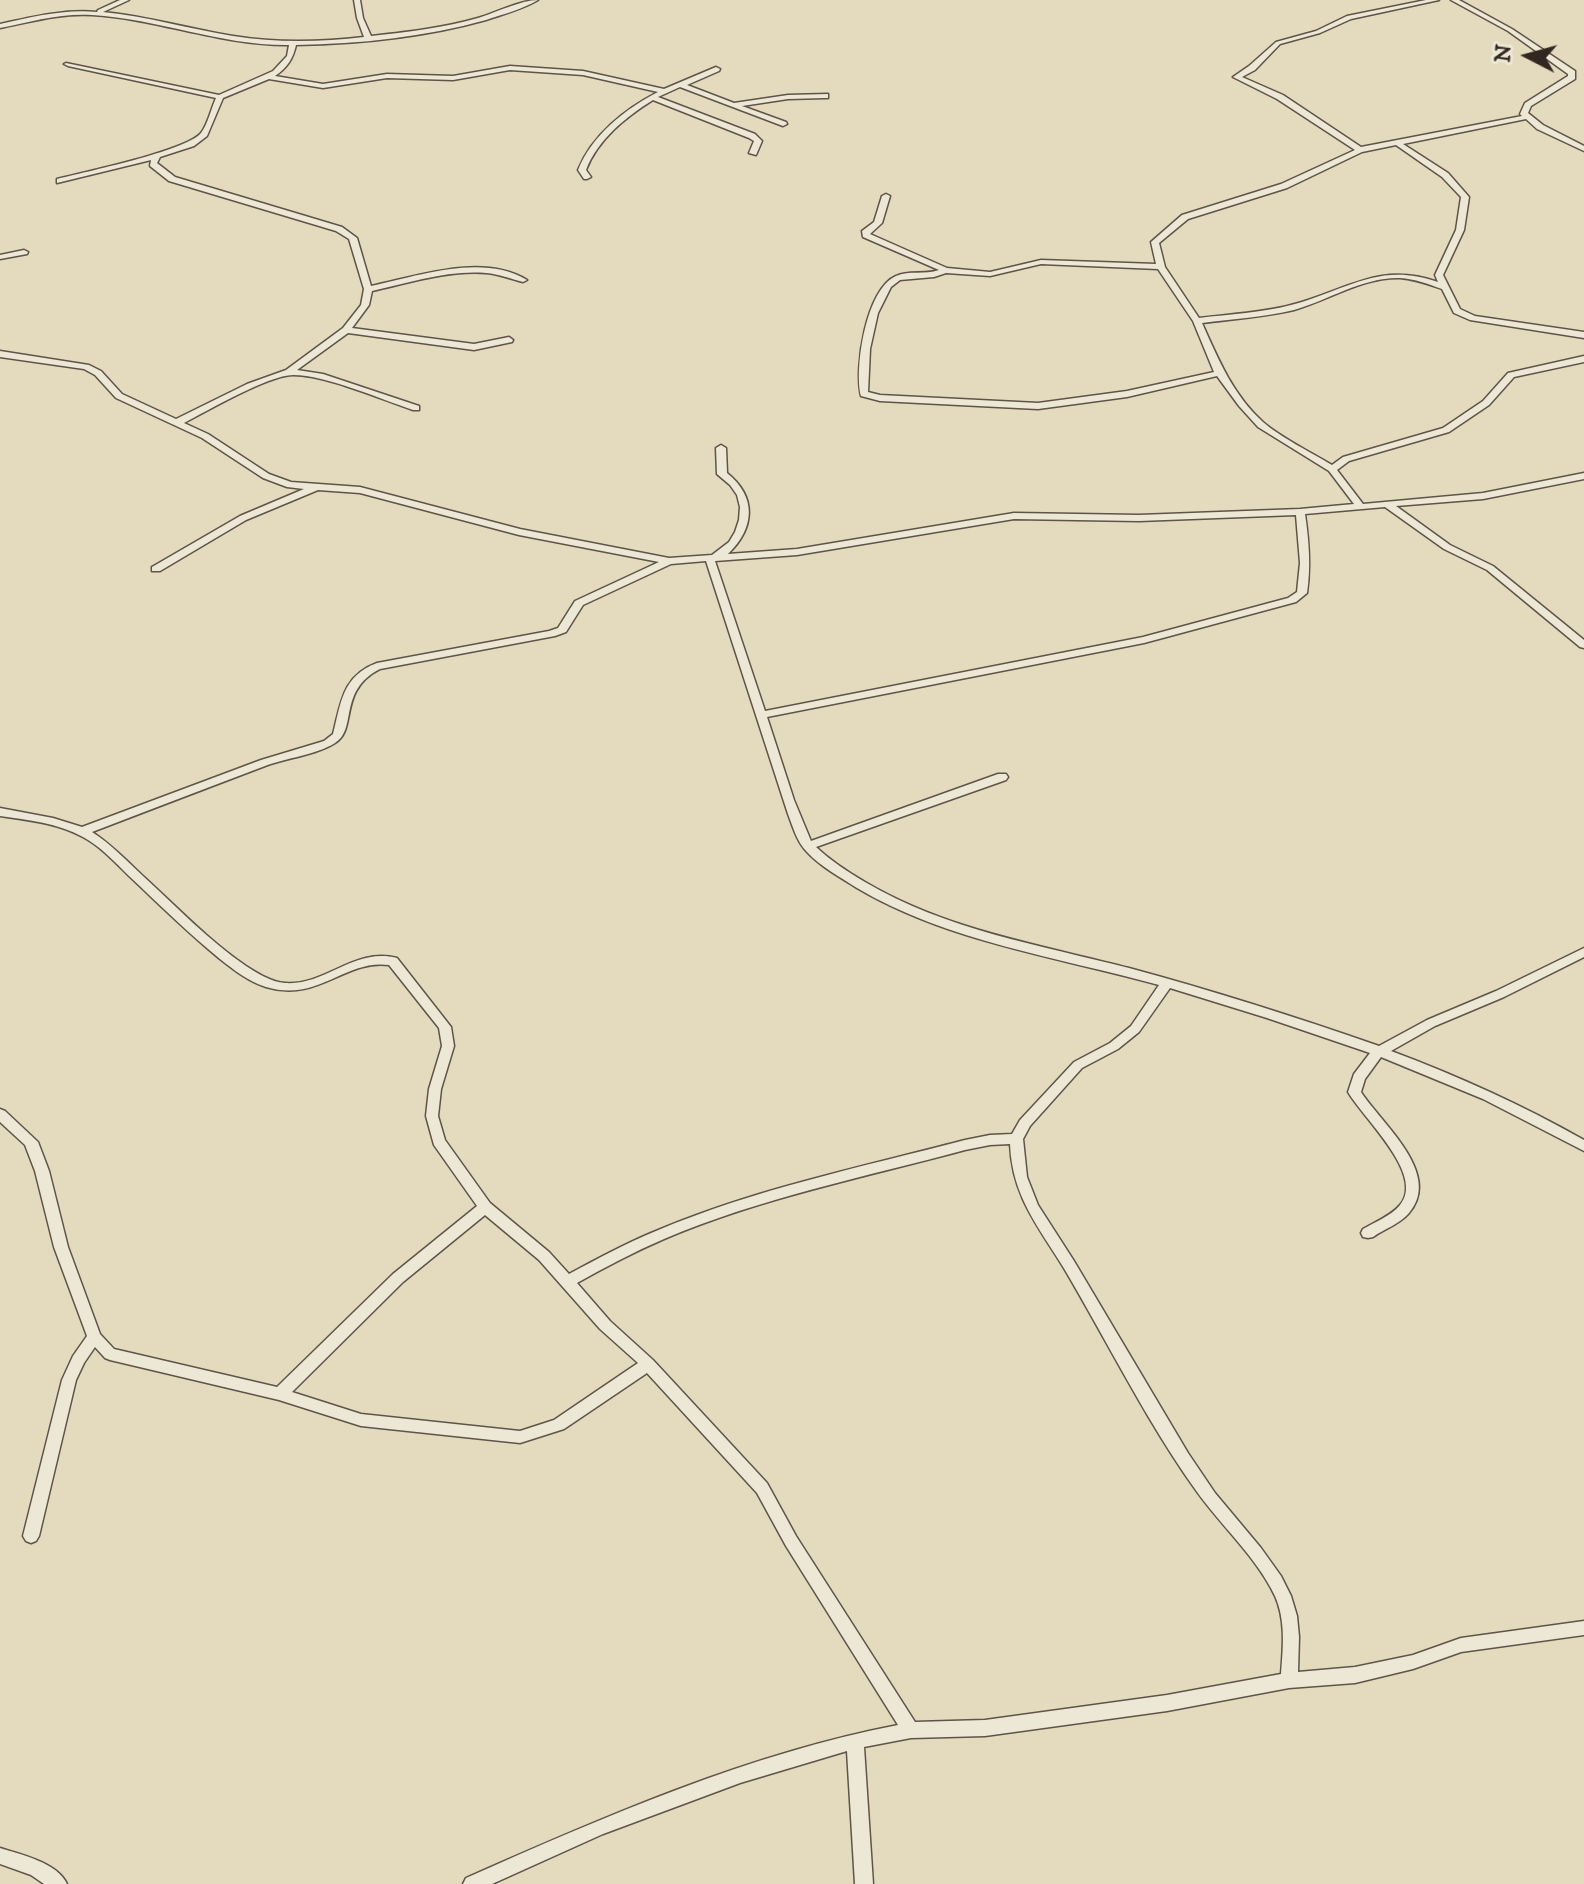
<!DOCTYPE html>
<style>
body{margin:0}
#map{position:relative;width:1584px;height:1884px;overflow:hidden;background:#e4dabe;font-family:"IM FELL DW Pica",serif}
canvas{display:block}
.north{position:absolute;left:1488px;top:16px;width:80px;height:80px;-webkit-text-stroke:6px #ede7d5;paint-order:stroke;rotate:276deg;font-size:22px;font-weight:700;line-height:32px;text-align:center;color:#332821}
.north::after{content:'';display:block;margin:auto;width:28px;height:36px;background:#332821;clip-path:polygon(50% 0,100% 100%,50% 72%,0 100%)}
</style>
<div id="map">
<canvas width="1584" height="1884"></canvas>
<div class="north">N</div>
</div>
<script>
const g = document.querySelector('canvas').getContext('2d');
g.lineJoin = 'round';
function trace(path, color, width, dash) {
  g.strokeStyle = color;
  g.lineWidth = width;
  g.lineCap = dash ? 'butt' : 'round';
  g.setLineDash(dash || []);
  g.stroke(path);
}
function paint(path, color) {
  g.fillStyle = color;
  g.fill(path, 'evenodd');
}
const street = new Path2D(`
 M120 0H129L103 12C147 16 189 29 233 36 276 43 321 42 364 37L357 18 354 0H360L363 18 371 36C407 32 443 28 478 18 495 13 521 0 538 0 523 9 504 14 486 20 425 37 360 44 296 45 293 59 287 68 275 76L323 84 387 74 453 76 510 66 583 71 664 89 716 67 720 69 719 71 687 85 734 103 788 95 828 94V98H825L788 99 742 106 786 122 787 124 783 126 680 87 658 97 755 134 762 141 756 155 749 153 754 141 749 138 653 100C626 117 598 139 586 170L591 177 587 179H584L578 170C592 135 625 109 658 92L583 75 510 70 453 80 387 78 323 88 269 79 223 98 207 136 194 146 160 157 157 163 175 177 342 227 357 238 371 286C419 276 482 253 527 280L523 282C511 279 499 274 486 273 447 270 409 283 372 291L369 305 352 328 474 344 509 337 513 340 512 342 474 350 348 333 297 370 323 374 419 406V410H413C380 399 326 375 293 375 269 375 207 411 184 423L208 434 269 474 291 482 360 487 520 529 669 558 712 555 729 542 735 532 739 520 740 507 737 495 730 485 717 474 716 448 721 445 726 448 727 473C757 497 755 528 728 554L797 549 1014 513 1139 515 1300 509 1354 504 1329 471 1258 427 1239 406 1217 376 1127 397 1038 409 880 401 861 396C854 368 866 289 896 276 909 270 925 275 939 270L863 237 862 231 874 222 882 196 886 194 890 196 882 223 870 234 947 268 990 272 1041 260 1156 264 1151 242 1182 215 1281 184 1355 150 1277 99 1233 77 1249 66 1276 42 1316 31 1347 16 1426 0H1439L1351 19 1320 33 1280 44 1255 70 1242 77 1283 95 1361 147 1522 116 1520 114 1525 103 1568 76V74L1508 31 1451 0H1459L1512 29 1575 71V79L1531 106 1528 113 1543 125 1584 146V151L1537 129 1526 119 1403 144 1448 173 1469 197 1464 230 1443 275 1460 309 1475 316 1584 332V338L1470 320 1454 313 1442 289C1428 284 1415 279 1400 278 1363 277 1329 300 1294 310 1264 317 1233 319 1202 323 1218 359 1233 395 1263 422 1280 437 1312 453 1332 465L1343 457 1443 428 1483 401 1508 373 1584 356V362L1514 377 1489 405 1449 432 1349 461 1337 470 1363 504 1483 493 1584 473V479L1483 499 1396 506 1450 545 1493 566 1584 640V648L1580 647 1487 570 1444 549 1385 507 1305 514C1309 541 1311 567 1307 593L1296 602 1144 643 767 717 794 800 811 841 998 774H1006L1008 777 1006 780 816 847C831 861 848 872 865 882 946 930 1040 945 1129 968 1214 991 1296 1017 1379 1046L1427 1020 1496 991 1584 948V957L1504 997 1435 1026 1391 1051C1458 1076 1522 1105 1584 1140V1151L1483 1099 1381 1057 1365 1079 1361 1092C1381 1123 1443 1174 1409 1213 1400 1224 1384 1229 1373 1237L1368 1238 1363 1237 1361 1233 1363 1229C1375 1222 1391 1216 1400 1205 1426 1175 1363 1118 1348 1092L1354 1074 1370 1053 1267 1018 1170 988 1139 1032 1118 1049 1082 1068 1030 1126 1023 1139 1027 1177 1038 1205 1074 1261 1188 1453 1215 1493 1261 1548 1281 1576 1291 1596 1297 1616 1299 1637 1298 1672 1355 1667 1413 1655 1461 1638 1584 1621V1635L1461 1652 1413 1669 1355 1683 1289 1688 1167 1711 985 1736 911 1738 864 1747 873 1884H855L847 1751 740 1783 603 1834 492 1884H463L466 1878C606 1816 748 1754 898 1725L786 1546 757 1493 647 1373 564 1429 520 1443 361 1426 279 1400 110 1360 105 1358 95 1347 84 1363 76 1380 39 1536 36 1541 31 1543 26 1541 23 1536 62 1380 73 1356 87 1336 54 1247 35 1171 25 1145 0 1122V1109L5 1111 38 1142 49 1171 68 1247 100 1334 114 1349 277 1387 393 1274 477 1206 434 1145 426 1116 429 1089 442 1046 439 1028 389 965C345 959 318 1003 266 987 249 982 234 970 220 959 188 933 159 904 129 876 115 862 100 846 83 837 58 823 28 820 0 816V808L53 818 82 827 261 760 324 741 333 734C341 703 342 676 377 663L549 631 558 628 575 601 659 562 519 535 360 493 318 490 246 520 160 571H152V567L240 516 304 489 287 487 263 478 202 438 116 398 95 375 84 369 0 357V351L89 365 101 371 122 394 176 419 247 384 286 370 343 328 361 305 364 289 349 239 336 231 169 181 150 166 151 160 57 183V179C84 172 186 151 201 133 208 124 211 109 216 98L68 66 64 64 66 63 219 95 273 71 287 56 289 45C222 46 159 19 92 15 61 13 30 22 0 28V24C32 17 64 9 97 12L98 10ZM1396 145 1442 177 1461 197 1456 230 1435 275 1438 282C1378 261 1346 291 1291 305 1261 313 1230 314 1199 318L1165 267 1159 243 1188 219 1287 188 1362 152ZM1041 264 1158 269 1193 321 1214 372 1127 391 1038 403 880 395 868 392 870 349 878 313 891 287 900 280 934 277 946 273 990 276ZM1296 515 1300 563 1297 592 1288 598 1143 637 765 711 715 561 797 555 1014 519 1139 521ZM706 561 788 814C793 827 797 842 807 852 821 867 840 877 857 888 948 942 1058 957 1159 985L1131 1026 1110 1043 1074 1062 1020 1120 1012 1134 990 1135 965 1140C862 1167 755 1189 656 1231 626 1243 597 1259 569 1274L549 1252 490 1203 445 1140 438 1116 441 1089 454 1046 451 1027 397 958C354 947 326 986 285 983 271 982 257 973 246 966 208 940 177 907 143 876 127 861 111 844 92 832 149 810 207 788 265 766 286 758 316 755 335 743 358 729 337 691 380 669L555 636 566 632 583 605 671 564ZM1010 1144C1012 1197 1039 1227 1065 1270 1108 1343 1146 1420 1195 1489 1220 1525 1256 1556 1275 1596 1286 1621 1283 1648 1281 1674L1167 1695 985 1720 915 1722 796 1536 767 1483 653 1360 610 1321 577 1283C605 1267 634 1252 664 1239 760 1198 865 1177 965 1150L990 1145ZM485 1215 539 1260 600 1329 638 1363 554 1420 520 1431 361 1414 292 1392 403 1282Z
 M24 250 28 252 27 254 0 259V255Z
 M0 1848C20 1854 58 1863 67 1884H44L31 1875 0 1864Z`);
trace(street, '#5f5448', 3);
paint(street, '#ede7d5');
</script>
